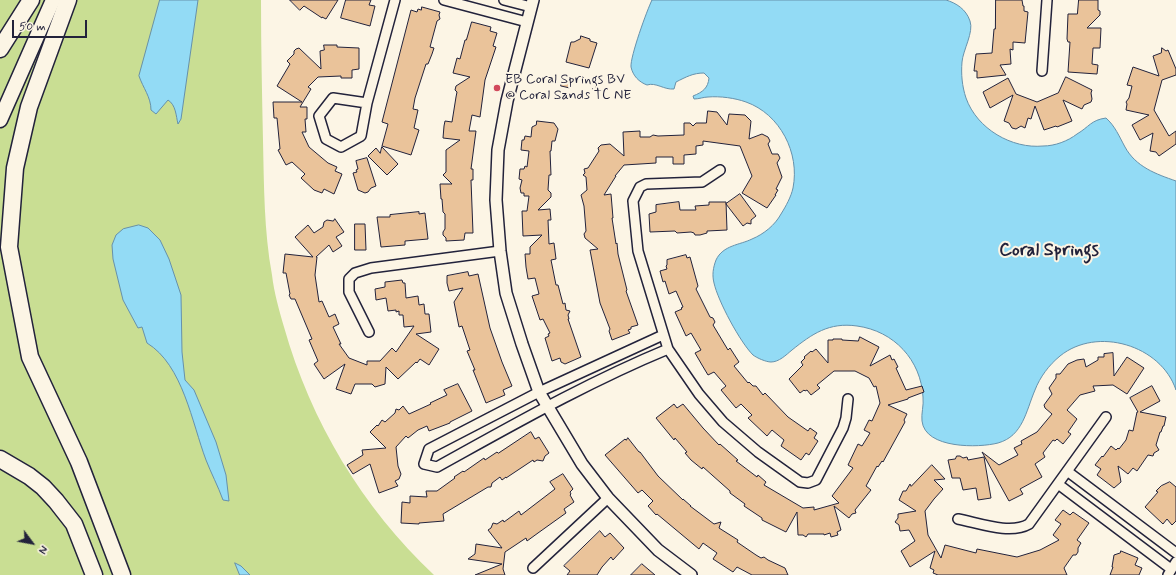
<!DOCTYPE html>
<style>
body{margin:0}
#map{position:relative;width:1176px;height:575px;overflow:hidden;background:#fcf5e5;font-family:Mynerve,sans-serif}
canvas{display:block}
.north{position:absolute;left:12px;top:523px;width:40px;height:40px;-webkit-text-stroke:3px #fcf5e5;paint-order:stroke;rotate:122deg;font-size:11px;font-weight:700;line-height:16px;text-align:center;color:#22223b}
.north::after{content:'';display:block;margin:auto;width:14px;height:18px;background:#22223b;clip-path:polygon(50% 0,100% 100%,50% 72%,0 100%)}
.scale{position:absolute;left:12px;top:20px;width:75px;height:18px;box-sizing:border-box;border:2px solid #22223b;border-top:0;padding-left:5px;font-size:12px;line-height:14px;white-space:nowrap;color:#22223b;-webkit-text-stroke:3px #fcf5e5;paint-order:stroke}
</style>
<div id="map">
<canvas width="1176" height="575"></canvas>
<div class="north">N</div>
<div class="scale">50 m</div>
</div>
<script>
const g = document.querySelector('canvas').getContext('2d');
g.lineJoin = 'round';
function paint(path, color) {
  g.fillStyle = color;
  g.fill(path, 'evenodd');
}
function trace(path, color, width, dash) {
  g.strokeStyle = color;
  g.lineWidth = width;
  g.lineCap = dash ? 'butt' : 'round';
  g.setLineDash(dash || []);
  g.stroke(path);
}
function drawText(font, color, halo, rows, align = 'center') {
  g.font = font + ' Mynerve,sans-serif';
  g.lineWidth = 4;
  g.setLineDash([]);
  g.textBaseline = 'middle';
  g.strokeStyle = halo;
  g.fillStyle = color;
  for (const [text, x, y, turn = 0] of rows) {
    g.save();
    g.translate(x, y);
    g.rotate((+turn || 0) * Math.PI / 180);
    g.textAlign = isNaN(turn) ? turn : align;
    if (halo) g.strokeText(text, 0, 0);
    g.fillText(text, 0, 0);
    g.restore();
  }
}
const green = new Path2D(`
 M0 0H261C261 47 262 94 263 141 264 186 264 231 272 275 274 292 279 310 284 327 311 422 362 507 434 575H0Z`);
const water = new Path2D(`
 M160 0H198L181 119 178 124C176 116 176 105 168 100L156 114 151 110C151 97 143 88 139 76Z
 M652 0H946C956 3 966 9 970 21 974 32 963 50 962 62 961 74 962 86 966 98 977 129 1012 149 1043 146 1055 146 1068 141 1077 134 1089 127 1091 120 1106 118 1115 126 1119 136 1125 147 1136 167 1156 174 1176 181V390C1161 345 1097 326 1060 356 1049 365 1040 377 1035 390 1026 411 1023 436 998 443 979 448 925 449 922 421 921 414 924 405 923 397 921 360 894 331 857 326 829 322 812 334 792 350 786 355 779 362 771 362 766 362 757 358 753 355 740 342 718 301 714 283 712 275 713 268 716 260 723 245 740 245 752 239 764 234 775 225 781 214 786 206 791 197 793 188 800 153 780 114 746 102 735 98 720 96 708 97 704 97 699 99 694 99L693 96C703 92 708 88 709 78L704 73C693 73 686 77 676 82L674 89C664 90 656 82 647 85 639 82 633 76 631 67 630 57 647 10 652 0Z
 M139 225 148 228 160 240 169 259 181 295 182 352 185 380 194 390 216 442 226 475 229 501 223 500C218 486 211 473 206 460 192 423 183 365 147 343L142 327 138 328 123 300 113 259 112 245 116 235 123 229Z
 M235 563 241 566 250 575H240Z`);
const building = new Path2D(`
 M290 0H338L326 19 322 17V18L304 6 300 10Z
 M346 0H371L369 5 375 6 370 26 341 18Z
 M996 0H1022L1023 6H1024V11L1028 12 1025 43 1013 42V50L1010 49 1011 64 1000 65 1006 75 977 78V71H974L976 54 992 53 994 29H995Z
 M1079 0H1098V10L1100 11V15L1087 28H1101L1100 48H1093L1092 64 1098 65 1097 74 1068 72 1070 42H1068L1067 39 1068 14H1077Z
 M422 7 440 12 439 15 440 19 437 21 430 47 434 48 432 54 428 64H426L415 98 413 109 418 110 414 128 419 130 411 155 382 146 388 124 382 122 411 10 417 12 418 9 421 10Z
 M472 22 491 27 490 31 497 33 493 46 496 47 485 80 480 117 472 115 469 131H476L471 169H473V180H471L473 233H465L464 240 446 241V238L443 235V232L445 229V214L443 212 442 199H441L440 184H452L443 175 446 172V150L460 140 443 138 444 126 445 121 452 122 456 97 457 92 455 90 456 86 470 77 453 73 457 58 460 59 465 40H466Z
 M581 36 590 39V41L597 43 589 68 566 62 571 42H574L580 39Z
 M324 45H337V47L359 48V69L352 70V78H341V76L318 77 308 87 311 89 300 107H307V119H305L306 132H302L309 147 328 163 337 167 335 171 342 174 334 194 324 189 322 193 314 190 301 178 305 174 292 162 286 165 278 150 280 149 277 118H274L273 102H302L277 86 290 64 287 61 294 54V51L296 49 299 48 321 69 320 51 324 50Z
 M1162 48 1166 51 1168 50 1176 69V75L1162 80 1154 110 1169 136 1176 131V144L1159 156 1156 152 1150 151 1153 133 1140 140 1132 125 1149 115 1126 110 1127 104 1126 102 1129 98 1132 86 1127 85 1133 67 1159 76 1153 56 1161 53Z
 M1066 77 1092 90 1091 93 1092 99 1091 102 1084 105 1082 109 1063 100 1072 121 1057 127 1056 126 1044 130 1035 106 1031 119 1028 118 1025 128 1021 126 1016 129 1012 128 1009 123 1004 121 1013 95 990 108 983 92 1008 78 1016 94 1037 102 1058 93Z
 M563 78 572 81 570 88 561 86Z
 M708 111 717 112 727 125 729 114 745 115 751 121 749 139 762 134 768 137 770 141 768 144 772 154H778L780 158 777 163 782 177 776 189 778 190 775 195H776L767 208 742 193 752 176 740 146 703 141V145L696 146V154L684 155V164H673V157H656V163L624 165 615 176H616L604 195 611 194 613 218H612L616 244 617 243 618 254 627 290 626 291 638 325 631 327V329L628 330 630 333 612 340 609 331 610 329 600 303 590 250 598 249 585 238 584 234 586 231 584 206 581 195 587 190 586 177 583 175 585 173 584 169 588 168 599 151 598 148 601 145 610 144 624 156 623 132 640 131V137H650L653 135 658 136 684 135V123H690L693 126 696 123H706Z
 M537 121 554 123 558 129 555 141H552L551 151H550L551 175H549L548 190 551 193V197L538 210 550 209 551 220H548L549 244 554 243 556 259 551 260 556 285H558L563 304 565 303 566 310 570 311 568 315 569 319H568L581 357 565 364 561 362 560 358 552 361 545 338 549 336 548 334 550 333 543 319 540 320 532 296 539 294 535 278 528 279 526 267 525 254H530V247L542 235 523 236 522 211H527L529 196H524V193H521L520 188 522 180 519 179 520 169H524L525 166 527 167 529 151 521 150 522 140H524L525 136 531 137 532 127 536 125Z
 M382 147 398 164 387 175 368 156 376 148 380 153Z
 M367 158 376 186 371 188 368 192 365 193 358 190 353 173 357 172 356 170 358 169 356 161Z
 M740 194 756 216 751 220V224L747 223 743 226 726 204Z
 M679 202 680 210H696L695 206 709 205V202H726L727 230 707 231V233L700 235H695L694 233 691 232 677 233 675 231 650 232 649 214 656 212V205Z
 M419 212V214L425 213 428 239 405 241V245L381 247 377 217H390V215Z
 M335 219 344 232 336 237 342 246 333 252 329 245 316 257H317L315 275 319 302 322 301 329 317 335 314 339 324 333 327 341 344H339L349 358 367 365V361H380L392 348 396 352 414 326 404 327 403 315H399V311L396 312V310L388 311 386 298 376 300 375 289 385 287V282L402 280 403 283H405L406 298 418 296 419 305 424 304 425 314H429L431 332 416 334 439 349 429 365 420 359 417 363 416 362 398 379 386 367 385 384 375 387 372 384H355L351 394 336 389 345 364 324 379 314 364 318 361 309 340 312 339 295 299H291L289 295 290 294 286 273H283L285 254 313 257 295 237 308 225 314 233 323 227 324 222 327 220 333 221Z
 M355 224H365L366 250H355Z
 M686 255 687 258 690 257 698 286 696 289 710 317 713 318 715 322 713 325 728 350 730 348 739 362 734 366 748 383 749 382 753 386H756L763 395 765 393 788 417 808 431 810 428 817 433 814 438 818 441 809 455 806 453 801 460 781 446 784 440 772 430 767 436 748 418 752 415 741 404 736 408 721 390 726 386 714 372 708 375 702 365 695 353 701 350 691 333 686 336 675 312 682 309 681 308 683 307 676 291 669 294 665 281 663 282 660 271 667 269 666 266 667 265V260Z
 M468 272 469 276 478 274 490 328 502 362 512 386 503 390 505 395 486 403 473 370H475L467 351 470 350 462 326 459 327 454 302 463 288 449 291 447 283V276Z
 M860 337 879 347 870 366 890 355 892 360 894 359 898 367 896 368 906 390 922 386 924 392 908 398V399L888 405 907 414 904 420 905 422 883 462 882 461 878 467 877 466 866 486 871 490 855 510 856 513 852 514 849 518 834 506 841 530 837 532 838 535 831 537 830 533 824 535V534H808L806 537 803 535H798L797 512 786 532 762 520V518L744 506 745 504 730 493V491L703 467 702 469 691 460 685 453 687 452 675 438 674 440 656 418 674 404 677 408 683 404 703 428 719 445 720 444 738 460 736 461 757 477 758 475 766 482 764 485 803 508 814 507V510L839 503 832 496 853 468 848 465 858 444 862 446 870 433 864 430 869 420 872 421 880 403 876 386 874 387 869 378 855 371H834L817 385 820 388 811 395 807 390 805 391 804 390 800 393 789 379 803 365 801 362 805 358 804 357 811 351 812 352 816 349 828 363V340H833V339H842V340L858 341Z
 M1113 353 1114 376 1127 357 1144 368 1127 394 1113 385 1093 386 1095 391 1080 395 1067 410 1077 419 1068 432 1071 434 1063 444 1057 439 1055 441 1053 440 1043 453 1045 457 1035 464 1042 477 1020 489 1023 494 1009 501 982 452 999 465 1018 455 1014 448 1022 444 1021 441 1037 432 1052 414 1045 408 1044 405 1052 394 1049 388 1056 378V374H1060L1068 364 1077 360 1084 359 1086 367 1098 360V357H1104V354Z
 M458 384 472 411 450 422V423L429 431 427 426 418 430 408 438 406 436 396 447 398 466 401 474 399 479 395 481 398 486 379 493 370 464 353 474 347 465 363 455 362 450 386 448 370 432 377 425 378 426 382 420 385 422 395 413 396 409 399 410 403 406 409 414 431 404 430 403 447 395 444 390Z
 M1152 386 1160 401 1140 412 1166 417 1164 426H1163L1161 432H1160L1156 445 1159 450 1154 453 1153 456 1148 455 1137 471 1133 468 1128 474 1118 466 1121 482 1114 488 1097 475 1101 469 1095 465 1102 456 1103 457 1111 446 1116 450 1118 448 1119 449 1126 440 1129 430 1133 431 1137 412H1138L1130 398Z
 M531 432 535 439 539 437 549 453 545 456 543 461 537 460 534 462 533 460 506 478V477L502 480 500 477 492 483 491 487H488L443 514 444 521 419 523V524L401 523 402 502 410 503V496L427 497 426 491H437L455 478 454 477 463 471 464 472 484 458 485 460 497 452 498 453Z
 M628 438 639 452H640L658 476 683 500V499L691 506H690L714 524 721 522 719 528 738 540 737 542 756 555 761 558 764 557 768 560 785 568 788 575H752L737 567 733 572 713 559 717 553 703 543 699 549 657 514 656 515 648 506 653 501 642 490 638 493 605 455 625 439 626 440Z
 M957 456H960L963 458 967 457 968 460 984 457 991 498 978 500 976 488 963 490 960 478H952L948 460 955 459Z
 M932 465 945 479 934 480 943 489 934 499 925 511 928 535 941 558 945 545 976 553 977 549 1017 557 1040 550 1059 540 1053 535 1061 524 1055 520 1063 510 1070 515 1073 512 1089 523 1077 540 1081 543 1078 548V552L1076 555H1073L1064 568 1067 575H938L933 573 934 570 930 568 935 551 910 567 901 551 915 541 909 530 900 531 899 525 895 522 898 518V514L916 511 899 500 903 491H906L910 484 911 486Z
 M563 474 573 489 570 492 571 494 570 495 574 502 564 509 566 513 538 533 527 541 526 538 505 552 503 569 505 575H475L502 564 468 559 475 554 476 544 502 548 488 530 491 528 493 523 497 524 503 520 504 522 519 511 521 515 555 489 550 482Z
 M1170 482 1176 487V521L1172 525 1167 519 1163 524 1145 507 1158 492 1156 491 1161 486Z
 M600 531 605 537 610 533 624 548 613 560 611 557 602 567 597 575H567L570 571 564 566Z
 M1121 551 1138 558 1135 565 1142 568 1139 575H1110L1113 567H1112L1114 555 1120 553Z
 M642 564 655 575H631Z`);
const minor = new Path2D(`
 M444 0 527 22
 M504 0 531 7
 M1042 71 1047 0
 M367 103 333 98 319 116 326 139 341 147 361 136 367 103 395 0
 M720 170 702 182 646 184 640 187 633 201 638 251 668 349 699 394 723 422 758 452 800 482 808 483 816 480 843 428 846 418 848 399
 M369 332 349 292V279L355 273 371 268 500 251
 M663 335 539 392 429 449 424 464 437 467C513 425 588 382 668 349
 M1067 471 1176 553
 M1058 484 1171 569
 M958 519C979 523 1010 535 1029 524L1106 417
 M533 568 608 498
 M1168 575 1176 562`);
const tertiary = new Path2D(`
 M533 0 507 101 498 150 496 200 500 251 506 293 522 344 539 392 582 464 608 498 658 550 691 575`);
const primary = new Path2D(`
 M0 120 53 0`);
const motorway = new Path2D(`
 M68 0 29 107 15 168 9 247 30 357 79 462 122 575
 M0 49 31 0
 M0 459 29 476 43 487 56 501 74 524 94 575`);
const markers = [
 [497,88,4,"#d1495b"]
];
const poiNames = [
 ["EB Coral Springs BV",505,80],
 ["@ Coral Sands TC NE",505,96]
];
const districtNames = [
 ["Coral Springs",1049,251]
];
paint(green, '#c9de93');
paint(water, '#93dbf5');
trace(water, '#6691ab', 1);
paint(building, '#eac39a');
trace(building, '#22223b', 1);
trace(minor, '#22223b', 12);
trace(tertiary, '#22223b', 14);
trace(primary, '#22223b', 17);
trace(motorway, '#22223b', 19);
trace(minor, '#fcf5e5', 9);
trace(tertiary, '#fcf5e5', 11);
trace(primary, '#fcf5e5', 14);
trace(motorway, '#fcf5e5', 16);
for (const [x, y, r, color] of markers) {
  const dot = new Path2D();
  dot.arc(x, y, r, 0, 2 * Math.PI);
  g.fillStyle = color;
  g.fill(dot);
  trace(dot, '#fcf5e5', 1.5);
}
drawText('14px', '#22223b', '#fcf5e5', poiNames, 'left');
drawText('bold 18px', '#22223b', '#fcf5e5', districtNames);
</script>
